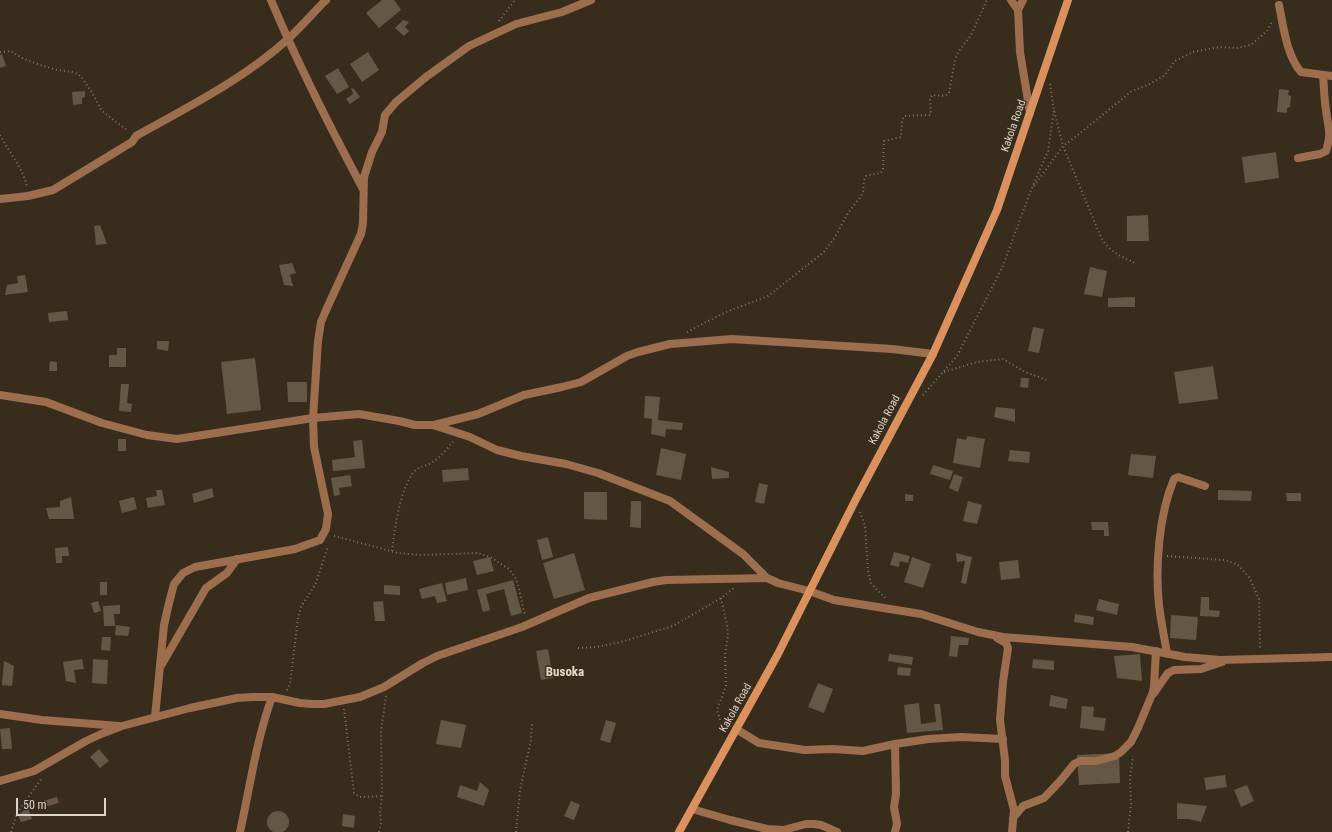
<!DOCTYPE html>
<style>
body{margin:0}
#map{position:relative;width:1332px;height:832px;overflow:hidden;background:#382d1d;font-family:"Roboto Condensed",sans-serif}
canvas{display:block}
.scale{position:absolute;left:16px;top:798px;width:90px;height:18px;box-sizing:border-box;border:2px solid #dbd4ca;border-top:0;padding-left:5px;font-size:12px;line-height:14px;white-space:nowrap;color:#dbd4ca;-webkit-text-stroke:3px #382d1d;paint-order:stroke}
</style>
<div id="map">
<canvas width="1332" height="832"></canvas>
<div class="scale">50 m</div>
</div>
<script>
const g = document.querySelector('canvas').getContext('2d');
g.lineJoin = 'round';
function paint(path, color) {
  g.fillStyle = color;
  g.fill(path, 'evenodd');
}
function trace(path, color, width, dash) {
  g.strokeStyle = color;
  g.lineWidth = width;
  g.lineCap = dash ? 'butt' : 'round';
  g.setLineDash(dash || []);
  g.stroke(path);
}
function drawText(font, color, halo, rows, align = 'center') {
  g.font = font + ' "Roboto Condensed",sans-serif';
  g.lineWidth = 3;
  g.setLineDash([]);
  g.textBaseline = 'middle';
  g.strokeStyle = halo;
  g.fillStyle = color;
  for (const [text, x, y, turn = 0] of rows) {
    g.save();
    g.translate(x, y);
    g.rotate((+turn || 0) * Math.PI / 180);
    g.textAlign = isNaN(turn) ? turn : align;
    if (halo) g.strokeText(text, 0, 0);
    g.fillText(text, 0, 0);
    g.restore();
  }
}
const building = new Path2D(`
 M382 0H394L401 10 379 28 366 13Z
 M403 20 409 22 405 27 409 31 404 36 395 28Z
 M368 52 379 70 362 82 350 64Z
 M2 54 6 66 0 68V55Z
 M338 68 349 87 337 94 325 76Z
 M351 88 354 89 360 97 350 104 346 99 353 94Z
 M1279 89 1289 90 1288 95 1291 96 1290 107 1287 108V113L1277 112Z
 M85 91V97L82 98V104L73 105 72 92Z
 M1276 152 1279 178 1245 183 1242 157Z
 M1148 215 1149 241H1127V216Z
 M100 225 107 244 96 245 94 226Z
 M292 263 296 273 290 275 293 286 284 285 279 265Z
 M1090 267 1107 271 1102 297 1084 294Z
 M25 275 28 292 5 295 7 285 18 283 17 276Z
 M1135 297V307H1108V298Z
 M67 311 68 320 49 322 48 313Z
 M1033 327 1044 329 1039 353 1028 351Z
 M157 341H169L168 351 157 349Z
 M117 348H126V367H109V355H117Z
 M255 358 261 410 227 414 221 362Z
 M50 361 57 362V371H49Z
 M1213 366 1218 399 1179 404 1174 372Z
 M1021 378H1029L1028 388 1020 387Z
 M287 382H307V402H288Z
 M121 384H129L127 403 132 404 131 412 119 411Z
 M645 396 660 397 658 420 683 423 682 430 666 429 665 437 651 434 652 419 644 418Z
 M996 407 1015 409V422L994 417Z
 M967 436 985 439 980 468 953 463 957 438 966 440Z
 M118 439H126V451H118Z
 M362 440 365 468 333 471 332 460 355 457 353 441Z
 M661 448 686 454 681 480 656 475Z
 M1010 450 1030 452 1029 463 1008 461Z
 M1131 454 1156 456 1153 478 1128 475Z
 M933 465 953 471 950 480 930 474Z
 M711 467 729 472V478L712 479Z
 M468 468 469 480 443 482 442 470Z
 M954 474 963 477 958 492 949 488Z
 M350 475 352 486 339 488 340 495 334 496 331 478Z
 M759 483 768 485 764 504 755 502Z
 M212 488 214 497 194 503 192 494Z
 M156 490H162L165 505 148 508 146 498 157 496Z
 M1218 490 1252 491 1251 501 1218 500Z
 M584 492H607V520L584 519Z
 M1286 493H1301V501H1287Z
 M905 494 913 495V501H905Z
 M71 497 74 519H49L46 508 60 507V501Z
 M134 497 137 509 122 513 119 501Z
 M631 501H641V528L630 527Z
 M968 501 982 505 977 524 963 521Z
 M1091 522H1108L1109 536H1104V530H1092Z
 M548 537 553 557 542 560 537 540Z
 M68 547 69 556H62V563H56L55 548Z
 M894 552 910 556 908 563 900 561 899 567 890 565Z
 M574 553 585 590 554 599 543 563Z
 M956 553 972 557 966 584 961 583 965 561 957 562Z
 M490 557 494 571 477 575 473 561Z
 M912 557 931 564 923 588 904 582Z
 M1018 560 1020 578 1001 580 999 562Z
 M466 578 468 590 447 595 445 583Z
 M513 580 522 613 511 616 504 589 486 594 490 610 483 612 477 590Z
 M100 582H107V595H100Z
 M442 583 447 601 437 603 435 596 422 599 419 589Z
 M384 585 400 586V595L384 594Z
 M1201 597H1209V610L1220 611 1219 617 1200 616Z
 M1099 599 1119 604 1117 615 1096 610Z
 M98 601 101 611 94 613 91 603Z
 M383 601 385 621H375L373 602Z
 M120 605V614H114L115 626H104L103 606Z
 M1075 614 1094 617 1093 625 1074 622Z
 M1171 615 1198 617 1196 640 1170 638Z
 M116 625 130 627 128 636 115 635Z
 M951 636 969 638 968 645H959L957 657 949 656Z
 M102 637H111L110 651 101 650Z
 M548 649 553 678 541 680 536 651Z
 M889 654 913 657 912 665 888 661Z
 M1140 654 1142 681 1117 678 1114 656Z
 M82 659 84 669 74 670 76 683 66 681 63 662Z
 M93 659 108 660 107 684 92 683Z
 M1033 659 1054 661V670L1032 668Z
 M4 661 14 666 12 686 2 685Z
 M898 667 911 668 910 676 897 675Z
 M818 683 833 689 824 713 808 707Z
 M1051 695 1068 699 1066 709 1049 706Z
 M919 703 921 724 936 722 934 704H940L943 730 907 733 904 705Z
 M1082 706 1094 707 1093 717 1106 718 1104 731 1080 728Z
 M441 720 466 725 461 748 436 744Z
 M606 720 616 723 610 743 600 740Z
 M10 728 12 749H2L0 729Z
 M99 749 109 761 100 768 90 757Z
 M1119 753 1120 783 1079 785 1077 755Z
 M1225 775 1227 787 1206 790 1204 778Z
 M480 782 489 790 484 806 457 797 460 785 477 791Z
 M1247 785 1254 801 1241 807 1234 790Z
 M57 797 59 803 45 807 43 801Z
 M571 801 580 805 574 820 564 816Z
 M1177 803 1207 806 1201 822 1189 819H1177Z
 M28 807 32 819 21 822 18 815Z
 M267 822a11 11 0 1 1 22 0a11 11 0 1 1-22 0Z
 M343 814 355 816 354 828 342 826Z`);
const path = new Path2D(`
 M499 21 515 0
 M0 52 11 51 22 58 40 65 58 70 72 72 78 74 82 78 91 91 102 111 128 131
 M1050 84 1054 110 1063 146 1100 235C1108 252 1121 256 1137 264
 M0 135C9 152 23 168 27 187
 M1034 186 1063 146 1074 138 1132 91 1150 84 1165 75 1175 61 1193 52 1220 47 1237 48 1251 45 1267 31 1272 21
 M687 332 726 312 768 296 824 252 835 237 848 213 861 196 863 192 864 180 866 176 869 175 881 173 883 169 884 141 901 137 902 120 904 116 929 115 931 114 930 99 932 95 945 96 949 93 955 60 959 51 971 35 987 0
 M944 372 977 362 1003 359 1025 372 1047 380
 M923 395 957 356 1002 268 1031 190 1048 151 1054 110
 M860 512 865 526 868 571 871 583 877 590 886 598
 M334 536 398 553 420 555 478 553 490 557 509 569 515 577 519 589 525 616
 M392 551C395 528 399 493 413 473 418 466 428 466 434 461 442 456 448 447 454 441
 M1167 556 1224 560 1237 564 1249 577 1259 599 1260 650
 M721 598 727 625 728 636 725 655 726 686 717 710 724 732
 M578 648 597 647 621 642 673 626 721 598 734 588
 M287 690 290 684 298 618 301 607 316 583 328 546
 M344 709 354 793 360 797 382 796
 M11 832 17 813 42 778
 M379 832 381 824 380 813 382 796 381 731 386 696
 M516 832 520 790 531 740 532 723
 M1128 832 1131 804 1130 779 1133 756`);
const street = new Path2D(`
 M271 0C298 65 330 127 363 189
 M1011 0 1018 10
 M1023 0 1018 10 1020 52 1030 113
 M1279 5C1283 25 1287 57 1301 72L1332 76
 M1298 158 1320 154 1326 151C1332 132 1328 128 1326 110 1324 98 1324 86 1323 75
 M0 199 28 196 53 190 132 142 136 136C188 107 244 79 288 39 301 27 313 13 326 0
 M0 395 46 402 102 423 147 435 177 439 313 418 359 414 399 421 415 425H433L470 437 497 450 521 456 566 464 598 473 670 501 743 554 767 578
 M434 425 478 414 524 395 562 387 581 382 627 356 638 352 670 344 732 339 892 349 933 354
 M997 638 1006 643 1008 648 1003 682 1000 720 1005 760V776L1014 810 1012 832
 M1167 653C1164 637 1161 621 1159 605 1155 567 1159 514 1174 479L1178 477 1205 486
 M162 664 206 588 227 573 237 559
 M1154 693 1168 673 1174 670 1201 669 1222 662
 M0 714 42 720 119 726
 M155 717 164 625 169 603 174 584 183 573 195 567 295 549 320 540 326 529 328 514 314 447 313 418 318 341 321 322 327 308 361 234 363 223 364 177 372 152 382 132 385 115 396 102 426 77 469 46 516 24 562 12 591 0
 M736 729 759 743 805 750 833 749 863 751 895 744 928 739 961 737 1003 739
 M895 744 896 794 894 807 897 824 895 832
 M0 781 34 771 86 741 101 734 122 726 190 708 237 698 252 697H272L300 703 312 704H324L360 697 384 687 423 663 437 656 522 627 589 598 653 582 666 580 767 578 778 583 809 591 834 600 921 614 978 632 1003 637 1132 647 1185 657 1220 660 1332 657
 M692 809 730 820 767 829 783 830 806 824H814L821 825 837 832
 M1013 818 1023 806 1044 798 1061 780 1074 764 1080 761H1096L1115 756 1121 752 1131 742 1138 728 1153 692 1154 686 1156 651
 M240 832C250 787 256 741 272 697`);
const secondary = new Path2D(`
 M679 832 778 654 856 499 933 354 997 210 1068 0`);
const streetNames = [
 ["Kakola Road",1014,126,-71],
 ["Kakola Road",885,420,-62],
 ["Kakola Road",736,708,-61]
];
const quarterNames = [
 ["Busoka",565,673]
];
paint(building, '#645746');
trace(path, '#7f7568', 2, [1, 3]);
trace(street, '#9d6e4e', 8);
trace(secondary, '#db915d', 8);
drawText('11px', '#dbd4ca', '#382d1d', streetNames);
drawText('bold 13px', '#e9dac6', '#382d1d', quarterNames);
</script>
